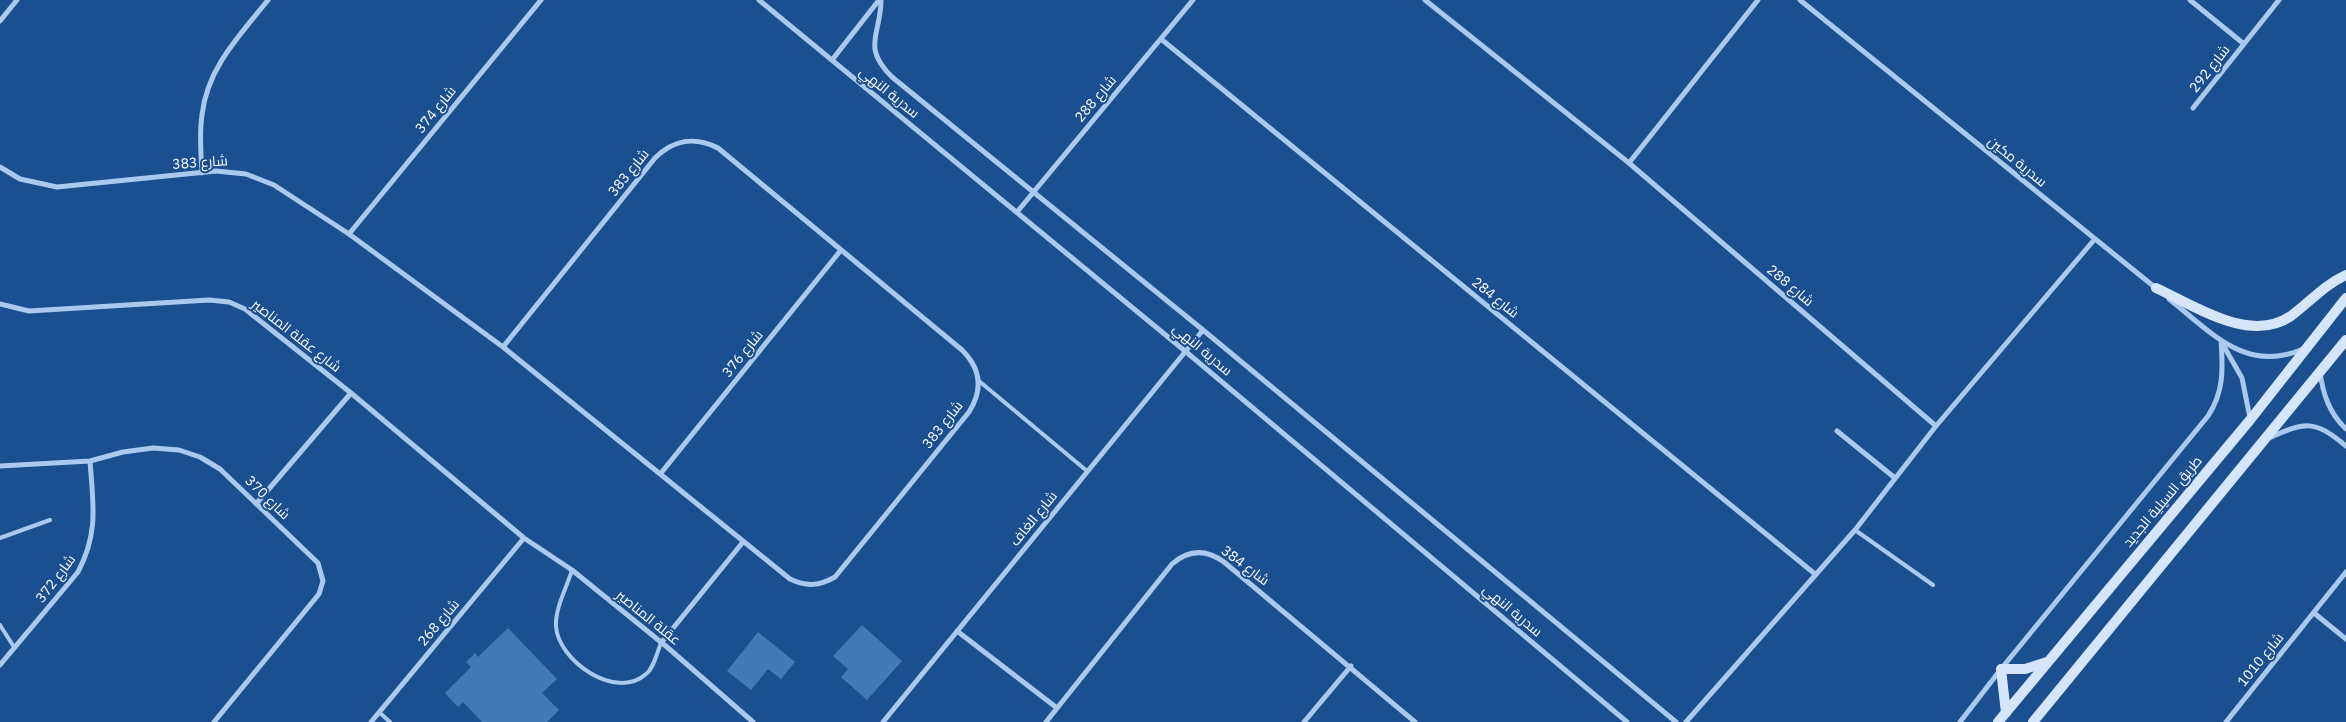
<!DOCTYPE html>
<meta charset="utf-8">
<style>
body{margin:0}
canvas{display:block;background:#1b4f8f}
</style>
<canvas width="2346" height="722"></canvas>
<script>
const g = document.querySelector('canvas').getContext('2d');
g.lineJoin = 'round';
function paint(path, color) {
  g.fillStyle = color;
  g.fill(path, 'evenodd');
}
function trace(path, color, width, dash) {
  g.strokeStyle = color;
  g.lineWidth = width;
  g.lineCap = dash ? 'butt' : 'round';
  g.setLineDash(dash || []);
  g.stroke(path);
}
function drawText(font, color, halo, rows, align = 'center') {
  g.font = font + ' "IBM Plex Sans",Cairo,sans-serif';
  g.lineWidth = 4;
  g.setLineDash([]);
  g.textBaseline = 'middle';
  g.strokeStyle = halo;
  g.fillStyle = color;
  for (const [text, x, y, turn = 0] of rows) {
    g.save();
    g.translate(x, y);
    g.rotate((+turn || 0) * Math.PI / 180);
    g.textAlign = isNaN(turn) ? turn : align;
    if (halo) g.strokeText(text, 0, 0);
    g.fillText(text, 0, 0);
    g.restore();
  }
}
const building = new Path2D(`
 M862 625 902 661 867 700 841 677 848 669 833 656Z
 M508 628 557 679 542 693 559 710 547 722H482L463 702 458 707 445 693 471 667 466 662 475 653 478 657Z
 M758 632 795 662 781 679 768 669 751 690 727 671Z`);
const lane = new Path2D(`
 M979 381 1087 471
 M1855 530 1933 585
 M0 538 50 520
 M572 570C567 587 555 608 556 626 558 661 616 701 646 674 654 668 657 652 661 643
 M0 625 14 647
 M379 712 390 722`);
const street = new Path2D(`
 M759 0 1185 351 1627 722
 M881 0C881 35 861 46 892 77L1203 330 1676 722
 M1425 0 1629 163 1936 426
 M1800 0 2157 289
 M2190 0 2244 44
 M0 21 17 0
 M1161 39 1815 574
 M832 60 879 0
 M2193 108 2279 0
 M1629 163 1758 0
 M0 167 20 179 57 187 216 171 246 174 274 185 349 234 503 347 790 579C807 587 819 586 835 577L969 412C983 390 981 369 962 350L718 148C695 136 673 140 655 158L503 347
 M202 173C201 154 199 134 202 115 207 68 240 35 268 0
 M1017 212 1193 0
 M349 234 541 0
 M2169 299C2211 332 2246 374 2303 349
 M0 304 29 311 209 300 229 302 245 309 351 393 524 538 572 570 667 647 753 722
 M2222 343 2242 378 2250 418
 M2320 372C2323 394 2329 413 2346 429
 M1837 431 1895 478
 M2269 438C2305 422 2314 419 2346 446
 M0 466 90 461 123 452 153 448 179 450 200 457 220 469 318 563 323 581 319 594 214 722
 M661 473 841 250
 M256 504 351 393
 M2314 613 2346 639
 M957 631 1057 708
 M661 643 743 542
 M0 665 78 572C99 532 93 504 90 461
 M371 722 524 538
 M883 722 1203 330
 M1046 722 1172 564C1189 549 1206 549 1224 562L1415 722
 M1304 722 1351 666
 M1686 722 1855 530 1936 426 2094 240
 M1960 722 2001 669 2208 416C2224 392 2223 369 2221 340
 M2226 722 2346 572`);
const secondary = new Path2D(`
 M2156 288C2195 306 2250 344 2291 316 2310 302 2324 285 2346 275
 M2006 713 2001 669H2025L2047 662
 M1998 722 2250 420 2346 298
 M2033 722 2346 340`);
const streetNames = [
 ["شارع 292",2210,69,-52],
 ["سدرية النهي",889,93,39],
 ["شارع 288",1096,99,-50],
 ["شارع 374",436,110,-51],
 ["سدرية مكين",2017,162,39],
 ["شارع 383",200,163,-4],
 ["شارع 383",629,173,-51],
 ["شارع 288",1790,286,40],
 ["شارع 284",1495,298,39],
 ["شارع عقلة المناصير",296,336,38],
 ["سدرية النهي",1202,350,40],
 ["شارع 376",743,354,-51],
 ["شارع 383",943,425,-52],
 ["شارع 370",267,498,44],
 ["طريق السيلية الجديد",2163,502,-50],
 ["شارع الغاف",1034,519,-51],
 ["شارع 384",1245,566,37],
 ["شارع 372",56,579,-53],
 ["سدرية النهي",1512,611,40],
 ["عقلة المناصير",648,618,39],
 ["شارع 268",439,623,-50],
 ["شارع 1010",2261,660,-51]
];
paint(building, '#4478b7');
trace(lane, '#a9c9ee', 4);
trace(street, '#a9c9ee', 5);
trace(secondary, '#d6e6fa', 10);
drawText('14px', '#fff', '#1b4f8f', streetNames);
</script>
